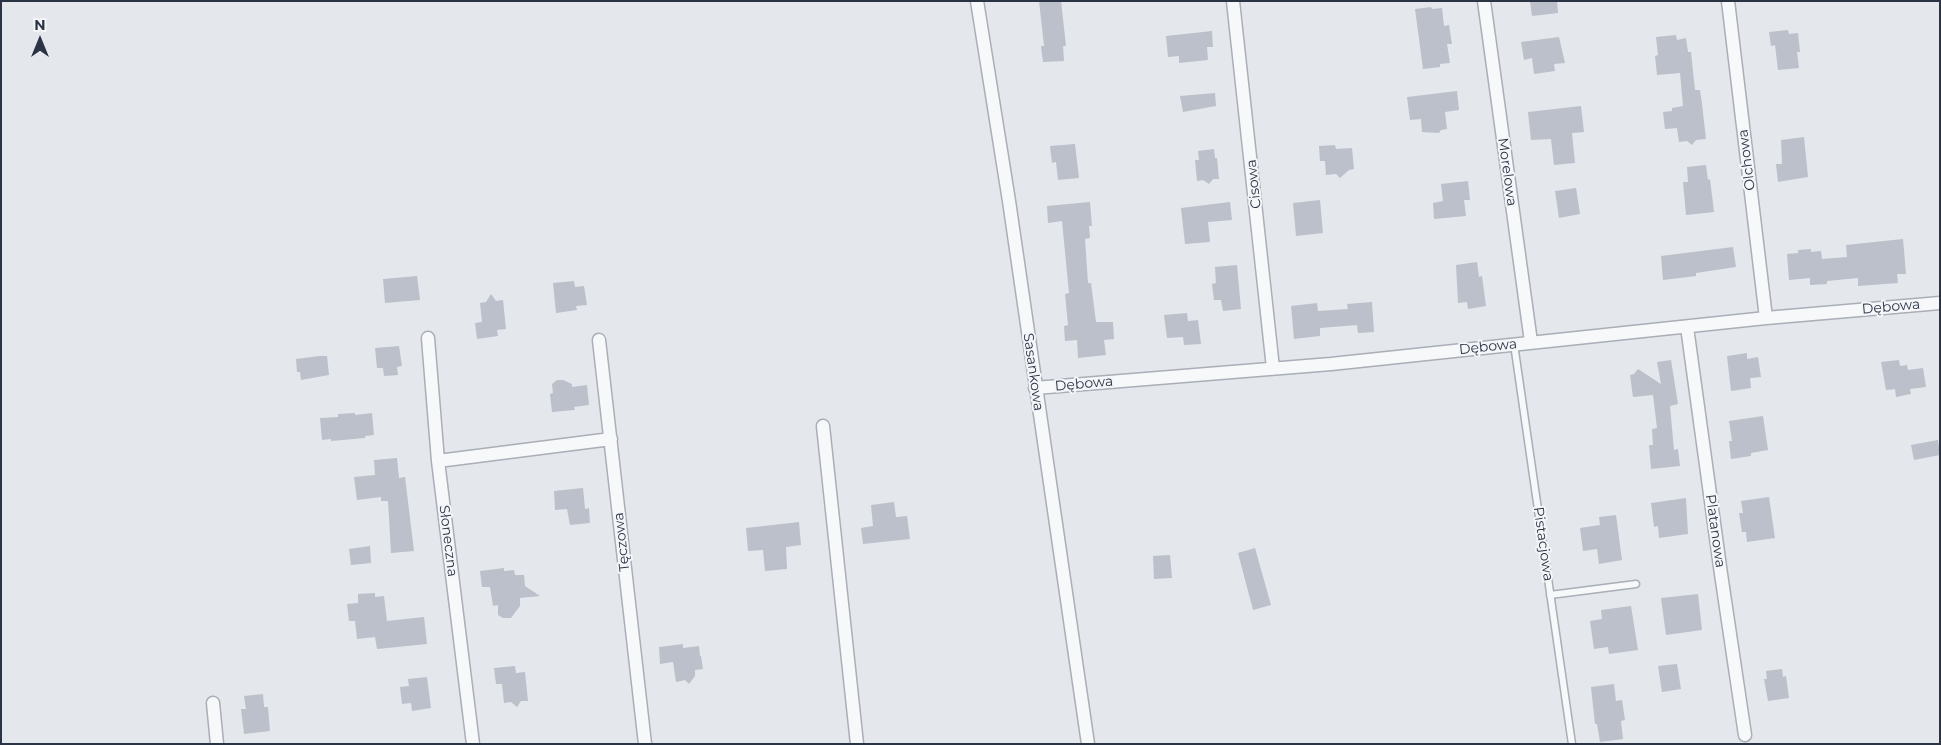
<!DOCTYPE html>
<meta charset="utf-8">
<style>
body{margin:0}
#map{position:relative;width:1941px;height:745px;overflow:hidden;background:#e4e7ec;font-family:Montserrat,sans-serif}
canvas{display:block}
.frame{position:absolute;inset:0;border:2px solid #2b3445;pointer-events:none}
.north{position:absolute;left:15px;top:15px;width:50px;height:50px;-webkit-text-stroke:4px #f4f6f9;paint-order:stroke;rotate:0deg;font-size:14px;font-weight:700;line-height:20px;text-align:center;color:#2b3445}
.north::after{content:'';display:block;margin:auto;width:18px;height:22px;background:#2b3445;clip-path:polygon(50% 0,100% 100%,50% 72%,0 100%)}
</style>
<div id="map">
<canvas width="1941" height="745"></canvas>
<div class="frame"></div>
<div class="north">N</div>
</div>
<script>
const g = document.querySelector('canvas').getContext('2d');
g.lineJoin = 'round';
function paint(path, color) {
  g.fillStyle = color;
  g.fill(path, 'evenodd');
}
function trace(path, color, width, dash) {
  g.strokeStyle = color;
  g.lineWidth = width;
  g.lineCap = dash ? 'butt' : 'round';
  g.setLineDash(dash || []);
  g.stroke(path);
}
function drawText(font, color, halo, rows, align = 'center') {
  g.font = font + ' Montserrat,sans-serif';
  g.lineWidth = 4;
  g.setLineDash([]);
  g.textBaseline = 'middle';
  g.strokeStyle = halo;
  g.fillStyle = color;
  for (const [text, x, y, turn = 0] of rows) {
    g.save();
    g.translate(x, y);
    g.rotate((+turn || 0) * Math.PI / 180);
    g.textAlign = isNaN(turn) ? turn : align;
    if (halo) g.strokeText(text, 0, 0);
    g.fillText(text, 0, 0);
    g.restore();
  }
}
const building = new Path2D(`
 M1039 1H1061L1066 46H1063L1064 61 1043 62 1041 46H1044Z
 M1530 1H1557L1558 13 1532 16Z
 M1431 7 1432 9 1442 8 1444 26 1449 25 1452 44H1447L1450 63 1440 64V67L1423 69 1415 9Z
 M1788 30 1789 34 1798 33 1800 52H1797L1799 68 1778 70 1775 45 1771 46 1769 32Z
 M1212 31 1213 47H1207L1208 60 1179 63V56L1168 57 1166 36Z
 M1676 35 1677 40 1686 38 1688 52H1691L1695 90H1700L1702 104 1706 139 1696 140 1692 145 1687 141 1679 142 1677 128 1665 129 1663 112 1672 111V108L1683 106 1680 73 1657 75 1655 56 1658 55 1656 37Z
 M1559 37 1565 63 1554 64 1555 71 1534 74 1532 58 1524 60 1521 42Z
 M1457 91 1459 110 1445 112 1447 129 1441 130 1439 133 1422 132 1421 119 1410 120 1407 97Z
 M1215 93 1216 106 1183 112 1180 96Z
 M1581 106 1584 132 1572 133 1575 163 1554 165 1551 139 1531 140 1528 112Z
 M1804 137 1808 177 1778 182 1776 164H1782L1781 140Z
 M1075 144 1079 178 1058 180 1056 162 1052 163 1050 146Z
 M1335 145 1336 149 1352 148 1354 169 1349 170 1340 178 1336 174 1326 175 1325 161H1320L1319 146Z
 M1214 149 1215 158H1217L1219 179H1213L1209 184 1203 180 1197 181 1195 160H1199L1198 151Z
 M1706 165 1708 180 1710 179 1714 212 1686 215 1683 182H1688L1687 167Z
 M1468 181 1470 200H1464L1466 216 1434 219 1433 203 1443 201 1441 184Z
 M1576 188 1580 214 1559 218 1555 191Z
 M1320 200 1323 233 1296 236 1293 203Z
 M1090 202 1092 226H1089L1090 238 1085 239 1088 283H1091L1096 322H1113L1114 339 1104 340 1106 355 1078 358 1077 340 1065 341 1064 326 1068 325 1065 294 1069 293 1062 221 1048 223 1047 206Z
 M1230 202 1232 220 1208 222 1210 242 1185 244 1181 208Z
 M1903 239 1906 274H1897L1898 283 1858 286V278L1827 281V284L1810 285V278L1789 280 1787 254 1798 253V250L1811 249V252L1821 251 1822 259 1847 257 1846 245Z
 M1733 247 1736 267 1696 273V276L1663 280 1661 256Z
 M1477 262 1479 277 1482 276 1486 306 1468 309 1467 302 1458 303 1456 265Z
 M1237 265 1241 309 1223 311 1221 300H1214L1212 284 1216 283 1215 267Z
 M417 276 420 300 385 303 383 279Z
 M574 281 575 287 584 286 587 305 576 306 577 310 556 313 553 283Z
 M491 294 496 301 503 300 506 329 497 330 498 336 477 339 475 323 482 322 480 303 486 302Z
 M1372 302 1374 332 1358 333 1357 325 1320 328V336L1294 339 1291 306 1317 303 1318 311 1348 309 1347 304Z
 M1187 313 1188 321 1198 320 1201 344 1184 345 1183 337 1167 338 1164 315Z
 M399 346 402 366 397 367 398 375 384 376 383 368H377L375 348Z
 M1747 353V359L1758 357 1761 377 1750 378 1751 388 1731 391 1727 356Z
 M319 356H327L329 375 301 380 300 372H297L296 359Z
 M1671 360 1678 404 1670 406 1674 450 1678 449 1680 466 1651 469 1649 445H1653L1652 429 1657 428 1653 395 1633 397 1630 375 1634 374 1638 369 1661 384 1657 362Z
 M1899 360 1900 366 1907 365 1908 370 1923 368 1926 387 1910 389 1911 394 1896 397 1895 389 1886 390 1881 362Z
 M557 380H563L572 384V387L587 385 589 405 574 407 575 410 552 412 550 394 553 393 552 384Z
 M355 413V415L372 413 374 435 365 436V438L331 441V439L322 440 320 418 338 417V414Z
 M1763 416 1768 450 1751 453V456L1731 459 1729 441H1732L1729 421Z
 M1938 440 1940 455 1914 460 1911 445Z
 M397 458 399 478 405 477 414 551 391 553 388 501H381V497L357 500 354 477 375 475 374 460Z
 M583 488 585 509 589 508 590 523 570 525 567 509 555 510 554 491Z
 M1769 497 1775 538 1747 542 1746 532H1742L1739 513H1743L1741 501Z
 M1686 498 1688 534 1659 538 1658 526 1654 527 1651 503Z
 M894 502 896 517 907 516 910 539 863 544 861 528 873 526 871 505Z
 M1616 515 1622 560 1599 564 1597 549 1583 551 1580 528 1600 525 1599 517Z
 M799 522 801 545 786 547 787 569 765 571 763 550 748 551 746 528Z
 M370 546 371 563 351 565 349 549Z
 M1255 548 1271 605 1253 610 1238 553Z
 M1170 555 1172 578 1154 579 1153 556Z
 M504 568V571L514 570 515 575H524L525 586 540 596 520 598V606L511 618H503L498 615V605L493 606 490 587H482L480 571Z
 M375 593V597L384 596 387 621 424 617 427 644 377 649 375 637 357 639 355 621H349L347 604 358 603V594Z
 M1698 594 1702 630 1666 635 1661 598Z
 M1631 606 1638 650 1609 654 1608 647 1594 649 1590 621 1602 619 1601 610Z
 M683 644V648L699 646 700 656H701L703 669 695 670V676L689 684 685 680 676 682 673 662 660 664 659 647Z
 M1677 664 1681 689 1662 692 1658 666Z
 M515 666 516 673 525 672 528 701H521L517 707 511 702 504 703 502 684H496L494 668Z
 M1782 669 1783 677 1786 676 1789 698 1768 701 1764 679H1767L1766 671Z
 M427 677 431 708 412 711 411 703 402 704 400 687 409 686 408 679Z
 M1614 684 1616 701 1622 700 1625 720 1621 721 1623 739 1600 742 1597 724H1595L1591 687Z
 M263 694 264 707H268L270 731 244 734 241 709H246L244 696Z`);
const lane = new Path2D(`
 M1514 344 1572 744
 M1550 595 1636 584`);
const street = new Path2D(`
 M977 1 1009 201 1088 744
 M1233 1 1273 368
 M1484 1 1531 342
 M1728 1 1766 318
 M1687 327 1721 574 1745 735
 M428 338 438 461 473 744
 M599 340 645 744
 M1035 388 1331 364 1766 318 1940 303
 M823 426 857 744
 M438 461 611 439
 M213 703 217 744`);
const streetNames = [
 ["Olchowa",1747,160,-97],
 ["Morelowa",1507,172,82],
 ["Cisowa",1254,184,-96],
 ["Dębowa",1891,307,-5],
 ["Dębowa",1488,347,-6],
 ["Sasankowa",1033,372,82],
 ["Dębowa",1084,384,-5],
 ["Platanowa",1715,531,82],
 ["Słoneczna",448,541,83],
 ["Tęczowa",622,542,-96],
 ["Pistacjowa",1543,544,82]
];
paint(building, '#bbc0ca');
trace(lane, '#a9aeb7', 9);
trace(street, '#a9aeb7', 15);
trace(lane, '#f7f8fa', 6);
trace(street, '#f7f8fa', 12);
drawText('14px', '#2b3445', '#f4f6f9', streetNames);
</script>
